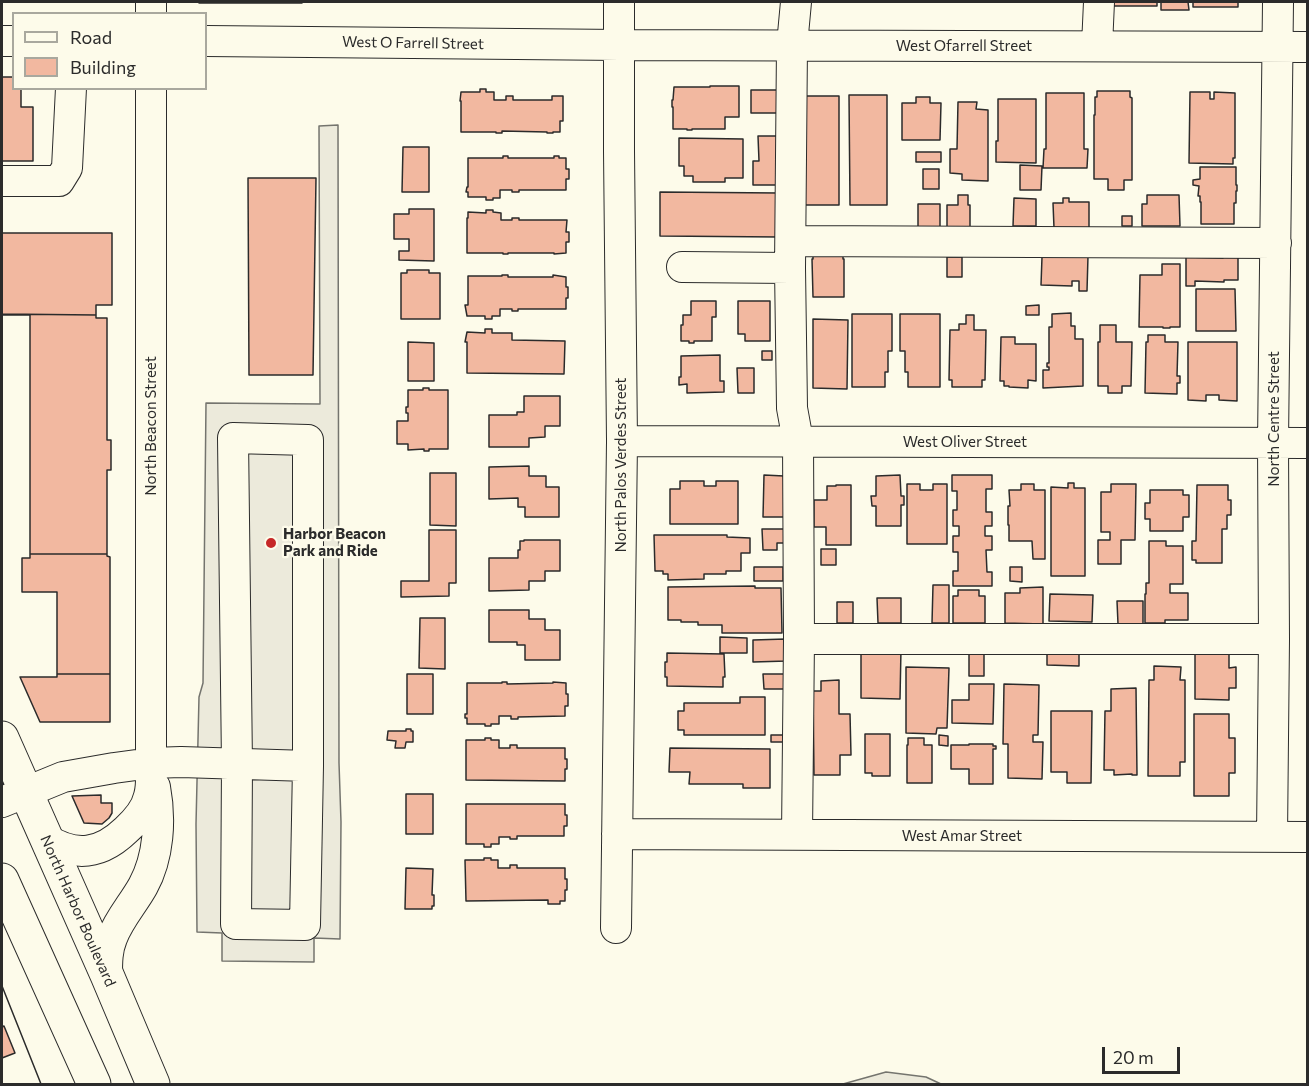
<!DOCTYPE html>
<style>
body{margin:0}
#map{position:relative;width:1309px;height:1086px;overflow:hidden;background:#fdfbea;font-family:Commissioner,sans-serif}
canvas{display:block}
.frame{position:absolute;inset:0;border:3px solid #2b2b2b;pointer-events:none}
.legend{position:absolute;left:12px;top:12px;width:195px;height:78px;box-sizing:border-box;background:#fdfbea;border:2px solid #a9a89e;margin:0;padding:8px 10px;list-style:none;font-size:18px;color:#2b2b2b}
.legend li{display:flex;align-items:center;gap:12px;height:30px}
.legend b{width:30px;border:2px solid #a9a89e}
.scale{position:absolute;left:1102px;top:1047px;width:78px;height:27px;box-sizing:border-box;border:3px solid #2b2b2b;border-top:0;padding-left:8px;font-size:18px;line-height:21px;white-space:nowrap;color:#2b2b2b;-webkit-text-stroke:4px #fdfbea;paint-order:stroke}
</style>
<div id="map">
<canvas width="1309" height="1086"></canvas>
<div class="frame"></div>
<ul class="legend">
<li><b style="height:8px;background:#fdfbea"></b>Road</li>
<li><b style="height:16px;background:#f2b8a0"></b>Building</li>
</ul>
<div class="scale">20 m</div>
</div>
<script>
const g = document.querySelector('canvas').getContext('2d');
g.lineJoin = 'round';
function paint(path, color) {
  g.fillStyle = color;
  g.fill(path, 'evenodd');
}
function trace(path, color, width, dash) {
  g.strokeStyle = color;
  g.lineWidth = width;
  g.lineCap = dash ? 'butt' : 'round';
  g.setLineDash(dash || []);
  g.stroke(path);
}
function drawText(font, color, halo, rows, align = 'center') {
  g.font = font + ' Commissioner,sans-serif';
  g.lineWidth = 4.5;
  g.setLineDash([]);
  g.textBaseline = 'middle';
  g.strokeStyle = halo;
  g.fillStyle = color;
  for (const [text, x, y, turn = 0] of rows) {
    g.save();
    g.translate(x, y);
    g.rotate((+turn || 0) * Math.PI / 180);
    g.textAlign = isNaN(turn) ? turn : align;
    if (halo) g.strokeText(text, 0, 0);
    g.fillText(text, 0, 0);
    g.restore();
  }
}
const parking = new Path2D(`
 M338 125 339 763 341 822 340 939 314 938V962L222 961V933L197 932 196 824 199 697 203 683 206 403 320 404 319 126Z
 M886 1072 926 1077 941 1084H843Z`);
const building = new Path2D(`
 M199 2H302V3H199Z
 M1111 2H1157V6H1111Z
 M1161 2H1188L1189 10H1161Z
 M1193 2H1238V7H1193Z
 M2 77H14V88H21V107H33V161H2Z
 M710 86H739V117H725V129H692V130H687V129H673V107H672V100H673L674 87H710Z
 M480 89H486V92H494V100H506V96H513V100H552V96H563V121H560V132H553V133H547V132L502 131V133H496V132H461V101H460L461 92H480Z
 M751 90H777V113H751Z
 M1097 91H1130V97L1132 98V180H1124V190H1108V179H1094V115H1095V97H1097Z
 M1190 92H1210V99H1214V92L1235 93V158H1233V164L1189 163Z
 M1046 93H1084V149H1088L1087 168H1043L1044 149H1046Z
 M849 95H887V205H850Z
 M802 96H839V205H803Z
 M916 97H930V103H941L940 140H902V103H916Z
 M998 99H1036V163L996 162V141H998Z
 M958 102H977L976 109 988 110V181L962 180V174L950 173V149H957Z
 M758 136H777L778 185H753V161H759Z
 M679 138 743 139V178H725V182H693V176H684V166H679Z
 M403 147H429V192H402Z
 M916 152H941V162H916Z
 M503 156H508V158H554V156H559V158H566V169H569V179H566V190H519V192H512V190H500V198H493V200H486V197H468V192H466L467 187H468V158H503Z
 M1020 165 1042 166 1041 190H1020Z
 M1200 167H1236V185H1237V191H1236V203H1234V224H1201V202H1200V196H1198L1199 186 1193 185V180L1200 179Z
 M923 169H939V189H923Z
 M248 178H316L313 375H249Z
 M660 192 779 193V237L660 236Z
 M958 195H968V205H970V228H947V205H958Z
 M1147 195H1179L1180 226H1142V204H1147Z
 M1014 198 1036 199V226H1013Z
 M1063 198H1069V202H1089V228H1054L1053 203H1063Z
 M918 204H940V228H918Z
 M409 209H434V261L399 260V251H409V239H394V214H409Z
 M486 210H493V212L501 213V220H512V218H519V220H567L566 232H569V242H566V253L554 254V253H508V254H503V253H467V218H468V212L486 213Z
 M1122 216H1132V226H1122Z
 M2 233H112V305H96V315L2 314Z
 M813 254H843V259H844V297H813L812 259H813Z
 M1070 255 1088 256 1087 291H1079V281H1072V286L1041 285 1042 257H1070Z
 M1238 256V280H1224V282L1195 281V286H1186V257L1223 258V257Z
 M947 257H962V277H947Z
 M1162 264H1180V327H1170V328H1163V327H1139L1140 275H1162Z
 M407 270H429V273H440V319H401V273H407Z
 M502 275H508V277H553V275L566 277V287H568V298H566V309H518V311H512V309H500V316H492V319H485V316H467L465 305H468V276H502Z
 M1196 289H1235L1236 331H1196Z
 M691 301H716V317H712V341H694V343H689V341H681V325H683V315H691Z
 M738 301H770V341H745V334H738Z
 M1039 305V315H1026V306Z
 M1071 313V326H1075V339H1083V386L1043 388V370H1049V367H1047V363H1049V327H1052V314Z
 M2 314 96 315V318H107V440H111V470H107V554H30V315H2Z
 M852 314H892V351H888V372H885V387H852Z
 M900 314H940V387H908V372H905V351H900Z
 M966 315H974V330H986L985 380H982V387H952V380H949L950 330H959V324H966Z
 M813 319 848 320 847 389 813 388Z
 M1100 325H1116V342H1132L1131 386H1122V393H1108V386H1098V342H1100Z
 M485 329H492V333H512V340L565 341 564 374 467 373V342H465L467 332 485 333Z
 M1148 335H1165V342H1178L1177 376H1180V383H1177V394L1145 393 1146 342H1148Z
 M1001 337H1015V344H1036V381L1028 380V388L1009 387V386H1004V381H1000Z
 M408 342 434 343V381H408Z
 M1188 342H1237V401L1219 400V395H1206V401L1188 400Z
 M762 351H772V360H762Z
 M720 355V381H724V392L687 393V384L679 385V377H681V356Z
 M737 368H754V393H738Z
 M423 388H429V390H448V449H429V451H424V449L408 450V444H397V421H408V413H406V407H408V390H423Z
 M524 396H560V426H545V437L529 438V447H489V415H517V412H524Z
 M529 466V476H546V487H559V517H525V507H518V498L489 499V467Z
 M430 473H456V526L430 525Z
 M764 475 784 476V517H763Z
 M900 475 901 496H904V505H901V526H876V506H872L871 496H876V476Z
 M952 475H992V489H986V512H992V526H985V536H992V550H986L987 572H992V586H953V571H958V552H953V536H959V526H953V510H957V491H952Z
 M680 481H704V486H716V481H738V524H670V489H680Z
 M1068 483H1074V488H1085V576H1051V487L1068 488Z
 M907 484H920V490H933V484H947V544H907Z
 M1021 484H1034V490H1045V559H1033L1032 541H1009V525H1008V506H1010L1009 490H1021Z
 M1111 484H1136L1135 540H1121V564H1098V540H1110V532H1101V492H1111Z
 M836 485H851V545H826V527H814V500H827V486H836Z
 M1197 485H1228V500H1231V515H1227V529H1222V563H1196V560H1192V541H1196Z
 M1150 490H1183V495H1189V517H1183V531H1150V519H1145V503H1150Z
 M762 529H784V543H777V550H763Z
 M429 530H456V583H449V596L401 597V581H429Z
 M654 535H727V537L750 538V553H741V571H726V574H704V579L668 580V574H663V571H655Z
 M524 540H560V571H545V581H529V590L489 591V558H518V550H520V541H524Z
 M1149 541H1166V546H1183V584H1170V593H1188V620H1165V623H1145V594H1146V583H1149Z
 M821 549H836V565H821Z
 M30 554H107V556L110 557V674H57V592H22V558H30Z
 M754 567H783V581H754Z
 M1010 567H1022V582L1010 581Z
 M933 585H949V623H932Z
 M755 586V588H781L782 633H722V625H698V622H681V620H668V587Z
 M1043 587V624L1005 623V593H1020V588Z
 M958 590H979V596H985V623H953V596H958Z
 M1050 594 1093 595 1092 622 1049 621Z
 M877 598H901V623H878Z
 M1117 601H1143V624H1118Z
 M837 602H853V623H837Z
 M489 610H529V619H545V630H560V660H525V645H517V642H489Z
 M420 618H445V669L419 668Z
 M720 637 747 638V653H720Z
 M786 639 787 661 753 662V640Z
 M861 649H901L900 699 861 698Z
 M1047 651H1079V666L1047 665Z
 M1195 651H1229V668L1236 667V688H1229V700L1195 699Z
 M969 652H984V676H969Z
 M667 653 724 654 725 677H723V687L667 686V677H665V662H667Z
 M1154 666 1181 667 1180 680H1185V762H1180V776H1148L1149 680H1154Z
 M906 667 949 668 947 728H937L936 734 906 733Z
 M57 674H110V722H40L20 677H57Z
 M407 674H433V714H407Z
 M763 674H787V689H764Z
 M839 680V714H850L851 755H840V775H814L813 691H821V681Z
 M502 682H507V684L553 683V682L566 683V694H568V706H565V716L518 717V719H511V716H499V724H491V726H485V724H467V718H465V714H467V683H502Z
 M969 684H994L993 724 952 723V700H969Z
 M1004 684 1039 685 1038 735H1033V742H1043L1042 779 1008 778V744H1003Z
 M1136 688 1137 775H1132V774L1114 775V770H1104L1105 711H1111V689Z
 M740 697H765V735H684V730H678V711H684V703H740Z
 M1051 711H1092L1091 783H1067V772H1051Z
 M1194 714H1229V738H1235V773H1229V796H1194Z
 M406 729H411V731H413V742H406L405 748H395L396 741 387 740 388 731H406Z
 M865 734H890V776H872V773H865Z
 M771 735H783V742H771Z
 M939 735 948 736V746L939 745Z
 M485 738H491V740H499V748H510V745H517V748H565V759H567V769H565V781L466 780V740H485Z
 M908 738H924V745H932V783H907V745H908Z
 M969 744H993V746H996V749H993V784H969V769H951V745H969Z
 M670 748 770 749V788H743V784H689L690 772H669Z
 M406 794H433V834H406Z
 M101 795V803H112V813L109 818 102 824 84 823 72 796Z
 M466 804H565V815H567V826H564V836H517V839H510V837H499V844H491V847H484V844H466Z
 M484 858H491V860H498V868H510V865H517V868H565V879H567V890H565V901H560V904H548V900L466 901 465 860H484Z
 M406 868 433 869 432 895H434V906H432V909H405Z
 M4 1026 15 1053 2 1058V1027Z`);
const minor = new Path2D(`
 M796 2 792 45 790 268 792 408 798 441 799 639 797 835
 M151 14V2
 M2 41H14
 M206 41 620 45 1308 47
 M1097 46 1099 2
 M2 181H59L67 168 71 88
 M791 241 1276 243
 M682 267 790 268
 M233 438 308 440V766L305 925 236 924 237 765Z
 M622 441 1308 443
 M799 639H1274
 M2 802 63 777 114 768 151 763 181 762 308 766
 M617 834 1308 837
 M1272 837 1274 639 1273 443 1278 2
 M46 839C76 858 101 854 126 830 137 820 146 810 149 796 152 786 151 773 151 763V88
 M616 928 622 441 619 151V2
 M107 975C107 962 107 950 112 938 119 919 133 904 143 886 159 857 161 819 155 787`);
const major = new Path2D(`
 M2 738 107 975 153 1084
 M2 880 94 1084`);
const tram = new Path2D(`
 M2 986 41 1084`);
const markers = [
 [271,543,6,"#c62828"]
];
const streetNames = [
 ["West O Farrell Street",413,43,1],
 ["West Ofarrell Street",964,46],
 ["North Centre Street",1274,419,-90],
 ["North Beacon Street",151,426,-90],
 ["West Oliver Street",965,442],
 ["North Palos Verdes Street",621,465,-90],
 ["West Amar Street",962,836],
 ["North Harbor Boulevard",78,911,66]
];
const poiNames = [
 ["Harbor Beacon",283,534],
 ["Park and Ride",283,551]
];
paint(parking, '#eceadb');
trace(parking, '#74746e', 1.5);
paint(building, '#f2b8a0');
trace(building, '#2b2b2b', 1.5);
trace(minor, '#2b2b2b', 32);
trace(major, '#2b2b2b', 35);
trace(minor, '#fdfbea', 30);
trace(major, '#fdfbea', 33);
trace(tram, '#2b2b2b', 1.5);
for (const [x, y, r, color] of markers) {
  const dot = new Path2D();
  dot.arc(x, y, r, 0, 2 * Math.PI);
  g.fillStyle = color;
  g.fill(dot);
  trace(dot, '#fdfbea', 2);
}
drawText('15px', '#2b2b2b', '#fdfbea', streetNames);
drawText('bold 15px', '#2b2b2b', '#fdfbea', poiNames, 'left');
</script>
